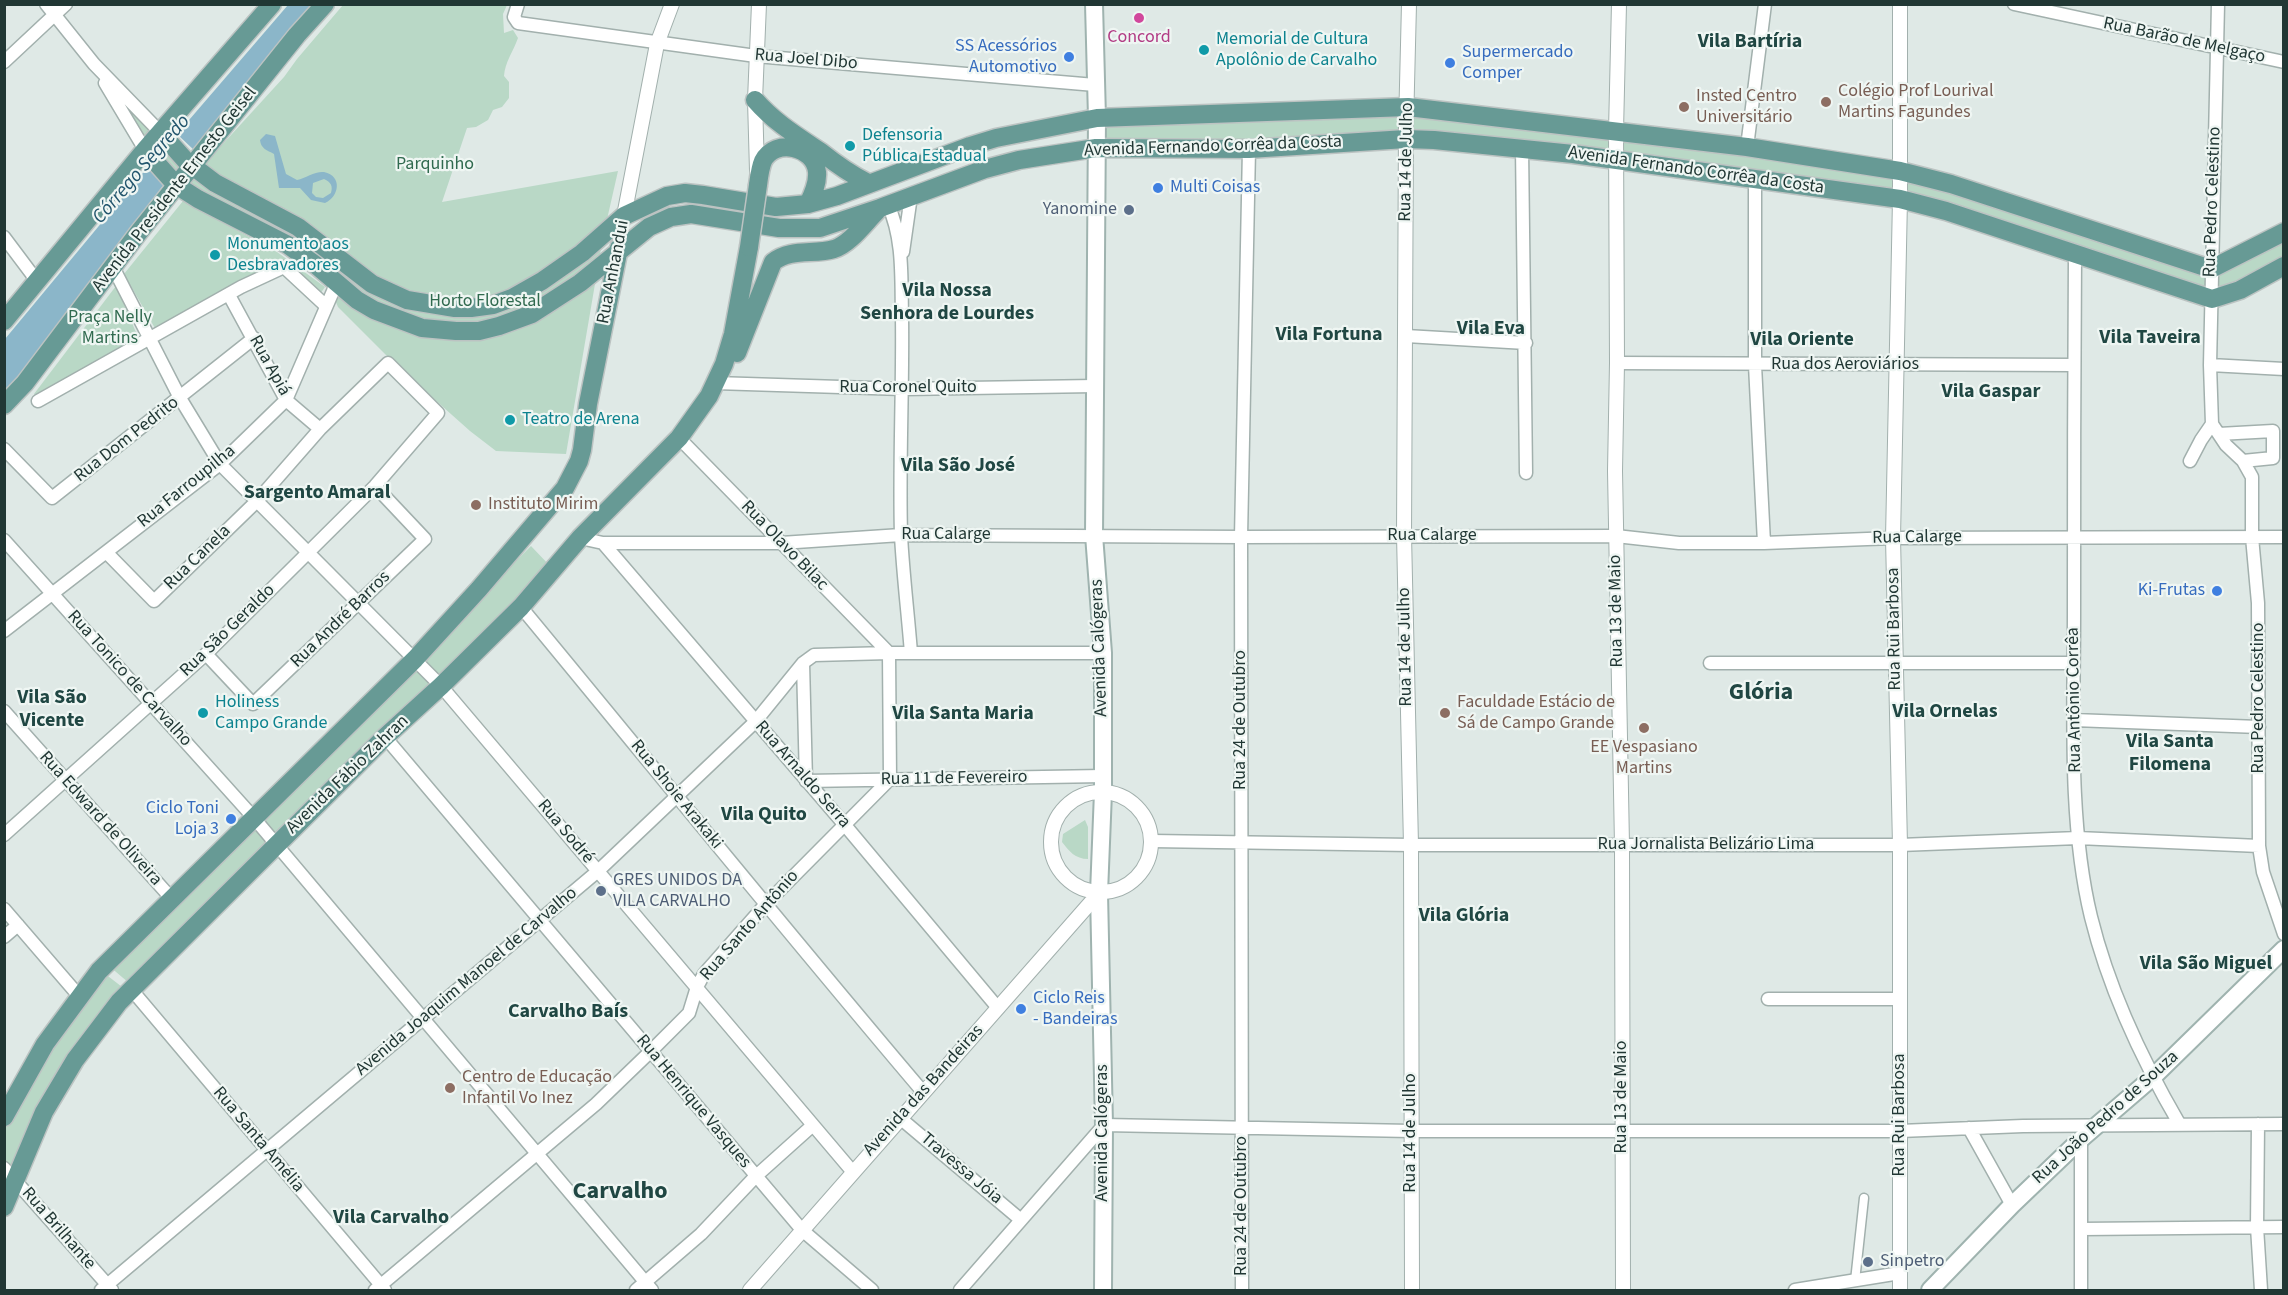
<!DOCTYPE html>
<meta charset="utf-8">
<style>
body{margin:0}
#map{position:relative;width:2288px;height:1295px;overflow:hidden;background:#dfe9e6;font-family:"Source Sans 3",sans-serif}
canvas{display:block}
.frame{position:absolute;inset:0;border:6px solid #213734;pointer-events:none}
</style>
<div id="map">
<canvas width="2288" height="1295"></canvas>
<div class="frame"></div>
</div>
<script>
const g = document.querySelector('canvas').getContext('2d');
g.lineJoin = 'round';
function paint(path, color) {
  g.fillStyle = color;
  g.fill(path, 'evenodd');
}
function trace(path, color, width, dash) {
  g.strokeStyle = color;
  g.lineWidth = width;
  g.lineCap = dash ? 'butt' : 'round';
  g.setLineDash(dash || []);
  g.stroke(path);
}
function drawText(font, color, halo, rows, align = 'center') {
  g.font = font + ' "Source Sans 3",sans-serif';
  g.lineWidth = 4.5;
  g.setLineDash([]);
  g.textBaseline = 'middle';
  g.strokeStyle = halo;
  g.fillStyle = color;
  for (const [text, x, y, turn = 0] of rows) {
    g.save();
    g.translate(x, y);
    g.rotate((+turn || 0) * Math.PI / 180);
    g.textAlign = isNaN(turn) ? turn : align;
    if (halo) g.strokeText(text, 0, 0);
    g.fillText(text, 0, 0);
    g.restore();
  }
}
const green = new Path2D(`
 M343 5H507L503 14 504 33 513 30 518 38C513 52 505 62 504 76L509 82V98L502 107 493 110 488 120 476 127 467 128 442 202 618 171 603 237 566 454 496 451 470 431 397 366 338 307 329 286 281 251 193 204 189 181 284 77 297 59Z
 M122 97 184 170 178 175 117 102Z
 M1408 107 1862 166 2211 269 2283 232V266L2226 296 1946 211 1522 148H1096L1097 118Z
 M183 201 277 252 325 287 320 294 279 261 224 290 156 330 124 274Z
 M116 286 138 337 39 398 34 394Z
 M531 546 551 567 129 983 109 966Z
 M1085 820 1088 827V859C1075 859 1069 851 1062 842L1063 834Z
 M104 973 126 990 98 1021 5 1198V1123L13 1104Z`);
const water = new Path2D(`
 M288 5H320L195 151 177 134Z
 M266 134 275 136 286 174 297 180C306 178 315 171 324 172 343 176 339 197 325 203L311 200 300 188H279L274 154C267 150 261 149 260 140ZM324 179C331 182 333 186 331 193L323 198 316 197 312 193 313 183Z
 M147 168 164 184 82 296 53 330 25 376 5 391V339Z`);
const pedestrian = new Path2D(`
 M1855 1281 1864 1198`);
const minor = new Path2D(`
 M46 4 94 64 161 133
 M518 4 514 17 518 23 756 56 1095 85
 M2014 4 2284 62
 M2218 4 2210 365 2212 424 2226 445 2243 461 2252 477V537L2258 603 2259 846 2263 872 2284 934
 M4 62 66 4
 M105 83 145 150
 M1747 147 1765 4
 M1522 148 1526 473
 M1755 178V365L1764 543
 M888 205C904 239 901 280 902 317 903 389 899 462 901 535 903 574 908 614 911 653
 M4 237 37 281
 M903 252 911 196
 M2075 255C2074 375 2074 494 2074 614 2074 711 2068 822 2091 917 2109 990 2142 1060 2180 1125
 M113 267 180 398 220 464 441 686 852 1171
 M229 295 286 400 320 429
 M1406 336 1526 343
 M1617 363 2074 365
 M2210 365 2284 369
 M715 383 903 389 1095 386
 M38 401 241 287 284 267 326 306
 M2219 434 2273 431V458L2243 461
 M679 438 889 653
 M4 449 52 498 254 338
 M2190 461 2201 440 2212 424
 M580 538 603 543H781L901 535 1241 537 1616 536 1679 543H1764L1893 538 2284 537
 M4 540 254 818 652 1290
 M603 543 844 824 998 1008
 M521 607C655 769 787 932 923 1092
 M4 631 220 464 286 400 337 282
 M206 654 253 704 425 539 375 486
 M803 663 806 781 1103 776
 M1710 663H2073
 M4 711 172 899
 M2074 720 2259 727
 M385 737 802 1230 872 1290
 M4 835 206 654 375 486 438 413 388 363 320 429 257 501 154 601 106 552
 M1152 841 1411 845H1900L2078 838 2259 846
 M4 909 79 996
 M4 937 18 925
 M131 989 385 1290
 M1768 999H1900
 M900 1118 1021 1220
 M2258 1124 2257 1227 2261 1290
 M1969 1128 2012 1205
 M2081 1139V1290
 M4 1168 112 1290
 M2082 1229 2284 1227
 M101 1290 598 871 755 722 803 663 814 655 889 653H1103
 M375 1290 596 1104 651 1051 689 1013 697 987 704 974 765 905 890 779 889 653
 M636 1290 701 1234 755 1177 813 1125
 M960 1290 1104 1125 1411 1131H1900L2023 1126 2284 1124
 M1242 1290 1241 537 1249 149
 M1795 1290 1900 1273`);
const tertiary = new Path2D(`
 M1409 4 1406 126 1404 535 1411 845 1412 1290
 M1619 4 1616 131 1617 363 1615 471 1622 845 1623 1290
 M1900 4V199L1893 538 1900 845V1290
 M757 171 755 100 759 4
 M624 216 657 44 672 4
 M1051 842a50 50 0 1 1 100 0a50 50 0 1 1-100 0Z
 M750 1290 1099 893`);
const secondary = new Path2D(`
 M1094 4 1097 118 1094 535 1103 653V792L1099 893 1104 1125 1103 1290
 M1930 1290 2012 1205 2081 1139 2153 1077 2284 949`);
const primary = new Path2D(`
 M755 100C774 122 797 136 821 152 836 164 850 174 868 183
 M161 133 186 161 215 183 298 227 372 284 407 300 455 308H471L493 305 512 298 542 281 582 253 624 216 667 196 685 193 703 195 776 207 808 204 837 196 970 146 996 138 1097 118 1408 107 1747 147 1900 171 1951 184 2211 269 2284 232
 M145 150 176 185 198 199 288 245 317 266 357 300 374 310 422 328 456 331H479L499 326 532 314 580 283 649 227 671 217 691 214 779 228H820L880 208 985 169 1019 160 1096 148 1249 149 1406 139 1434 140 1573 154 1900 199 1946 211 2212 299 2240 290 2284 266
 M758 185C759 178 760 168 763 161 775 137 815 147 817 172 818 183 813 194 808 204
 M4 321 145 150 272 4
 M737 353 773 262C791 248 813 255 834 249 850 244 865 223 877 211
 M4 405 25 383 139 232 297 35 325 4
 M4 1117 45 1044 99 971 415 659 479 589 565 488 579 461 582 450 588 404 619 248
 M4 1207 44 1112 75 1060 119 1002 385 737 441 686 521 607 580 538 679 438 709 396 724 364 733 334 749 247`);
const primaryBridge = new Path2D(`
 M749 247 758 185`);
const markers = [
 [1139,18,6,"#d1479c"],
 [1204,50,6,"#0f9aa8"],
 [1069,57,6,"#3f7fe0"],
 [1450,63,6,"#3f7fe0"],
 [1826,102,6,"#8d6e63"],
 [1684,107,6,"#8d6e63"],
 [850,146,6,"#0f9aa8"],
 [1158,188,6,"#3f7fe0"],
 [1129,210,6,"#5c6f8a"],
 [215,255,6,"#0f9aa8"],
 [510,420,6,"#0f9aa8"],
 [476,505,6,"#8d6e63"],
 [2217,591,6,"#3f7fe0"],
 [203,713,6,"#0f9aa8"],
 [1445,713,6,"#8d6e63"],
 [1644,728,6,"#8d6e63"],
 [231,819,6,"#3f7fe0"],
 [601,891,6,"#5c6f8a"],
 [1021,1009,6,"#3f7fe0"],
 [450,1088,6,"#8d6e63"],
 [1868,1262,6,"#5c6f8a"]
];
const hotelNames = [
 ["Concord",1139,38]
];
const cultureNames = [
 ["Memorial de Cultura",1216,40],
 ["Apolônio de Carvalho",1216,61],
 ["Defensoria",862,136],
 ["Pública Estadual",862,157],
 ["Monumento aos",227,245],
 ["Desbravadores",227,266],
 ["Teatro de Arena",522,420],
 ["Holiness",215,703],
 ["Campo Grande",215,724]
];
const streetNames = [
 ["Rua Barão de Melgaço",2184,41,12],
 ["Rua Joel Dibo",806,60,5],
 ["Avenida Fernando Corrêa da Costa",1213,147,-2],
 ["Rua 14 de Julho",1407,162,-89],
 ["Avenida Fernando Corrêa da Costa",1696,171,8],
 ["Avenida Presidente Ernesto Geisel",175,190,-52],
 ["Rua Pedro Celestino",2213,202,-88],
 ["Rua Anhandui",614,272,-79],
 ["Rua dos Aeroviários",1845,365],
 ["Rua Apiá",269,366,61],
 ["Rua Coronel Quito",908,388],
 ["Rua Dom Pedrito",127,440,-38],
 ["Rua Farroupilha",187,487,-39],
 ["Rua Calarge",946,535],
 ["Rua Calarge",1432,536],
 ["Rua Calarge",1917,538,-1],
 ["Rua Olavo Bilac",784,546,46],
 ["Rua Canela",198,558,-44],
 ["Rua 13 de Maio",1617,611,-91],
 ["Rua André Barros",341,620,-44],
 ["Rua Rui Barbosa",1895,629,-91],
 ["Rua São Geraldo",228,631,-44],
 ["Rua 14 de Julho",1406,647,-91],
 ["Avenida Calógeras",1100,648,-92],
 ["Rua Tonico de Carvalho",129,679,48],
 ["Rua Pedro Celestino",2259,698,-90],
 ["Rua Antônio Corrêa",2075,700,-91],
 ["Rua 24 de Outubro",1241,720,-90],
 ["Avenida Fábio Zahran",348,775,-44],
 ["Rua Arnaldo Serra",802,775,49],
 ["Rua 11 de Fevereiro",954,779,-1],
 ["Rua Shoie Arakaki",676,795,51],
 ["Rua Edward de Oliveira",100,819,48],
 ["Rua Sodré",565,832,50],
 ["Rua Jornalista Belizário Lima",1706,845],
 ["Rua Santo Antônio",750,926,-49],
 ["Avenida Joaquim Manoel de Carvalho",467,982,-40],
 ["Avenida das Bandeiras",924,1091,-48],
 ["Rua 13 de Maio",1622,1097,-90],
 ["Rua Henrique Vasques",693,1102,50],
 ["Rua Rui Barbosa",1900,1115,-90],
 ["Rua João Pedro de Souza",2106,1118,-42],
 ["Avenida Calógeras",1103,1133,-90],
 ["Rua 14 de Julho",1411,1133,-90],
 ["Rua Santa Amélia",258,1140,50],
 ["Travessa Jóia",961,1169,40],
 ["Rua 24 de Outubro",1242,1206,-90],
 ["Rua Brilhante",58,1229,49]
];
const shopNames = [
 ["SS Acessórios",1057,47],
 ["Automotivo",1057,68],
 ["Supermercado",1462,53,"left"],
 ["Comper",1462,74,"left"],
 ["Multi Coisas",1170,188,"left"],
 ["Ki-Frutas",2205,591],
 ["Ciclo Toni",219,809],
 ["Loja 3",219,830],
 ["Ciclo Reis",1033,999,"left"],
 ["- Bandeiras",1033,1020,"left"]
];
const educationNames = [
 ["Colégio Prof Lourival",1838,92],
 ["Martins Fagundes",1838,113],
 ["Insted Centro",1696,97],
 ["Universitário",1696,118],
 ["Instituto Mirim",488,505],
 ["Faculdade Estácio de",1457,703],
 ["Sá de Campo Grande",1457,724],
 ["EE Vespasiano",1644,748,"center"],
 ["Martins",1644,769,"center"],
 ["Centro de Educação",462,1078],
 ["Infantil Vo Inez",462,1099]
];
const parkNames = [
 ["Parquinho",435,165],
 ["Horto Florestal",485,302],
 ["Praça Nelly",110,318],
 ["Martins",110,339]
];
const serviceNames = [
 ["Yanomine",1117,210,"right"],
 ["GRES UNIDOS DA",613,881],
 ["VILA CARVALHO",613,902],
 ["Sinpetro",1880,1262]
];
const neighbourhoodNames = [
 ["Vila Bartíria",1750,43],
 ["Vila Nossa",947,292],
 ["Senhora de Lourdes",947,315],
 ["Vila Eva",1491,330],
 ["Vila Fortuna",1329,336],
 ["Vila Taveira",2150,339],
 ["Vila Oriente",1802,341],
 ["Vila Gaspar",1991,393],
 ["Vila São José",958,467],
 ["Sargento Amaral",317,494],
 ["Vila São",52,699],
 ["Vicente",52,722],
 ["Vila Ornelas",1945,713],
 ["Vila Santa Maria",963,715],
 ["Vila Santa",2170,743],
 ["Filomena",2170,766],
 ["Vila Quito",764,816],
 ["Vila Glória",1464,917],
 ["Vila São Miguel",2206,965],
 ["Carvalho Baís",568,1013],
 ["Vila Carvalho",391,1219]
];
const waterNames = [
 ["Córrego Segredo",142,170,-49]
];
const districtNames = [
 ["Glória",1761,694],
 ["Carvalho",620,1193]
];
paint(green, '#b9d8c6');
paint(water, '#8bb6c9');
trace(pedestrian, '#a2b0ad', 11);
trace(minor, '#a2b0ad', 15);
trace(tertiary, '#a2b0ad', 16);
trace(secondary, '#9fb3af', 20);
trace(primary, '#bcc3c2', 21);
trace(pedestrian, '#fff', 8);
trace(minor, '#fff', 12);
trace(tertiary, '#fff', 14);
trace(secondary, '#fff', 16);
trace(primary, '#679a95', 18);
trace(primaryBridge, '#bcc3c2', 21, []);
trace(primaryBridge, '#679a95', 18);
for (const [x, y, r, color] of markers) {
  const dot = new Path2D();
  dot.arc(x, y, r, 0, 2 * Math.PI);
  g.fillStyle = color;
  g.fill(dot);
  trace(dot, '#eff6f3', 2);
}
drawText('18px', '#b23c85', '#eff6f3', hotelNames);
drawText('18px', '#0d838f', '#eff6f3', cultureNames, 'left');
drawText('18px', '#213734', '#eff6f3', streetNames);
drawText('18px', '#366cbe', '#eff6f3', shopNames, 'right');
drawText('18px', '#785e54', '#eff6f3', educationNames, 'left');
drawText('18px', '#306a4f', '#eff6f3', parkNames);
drawText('18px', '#4e5e75', '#eff6f3', serviceNames, 'left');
drawText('bold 20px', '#204743', '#eff6f3', neighbourhoodNames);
drawText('italic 20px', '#22556d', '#eff6f3', waterNames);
drawText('bold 24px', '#204743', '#eff6f3', districtNames);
</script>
